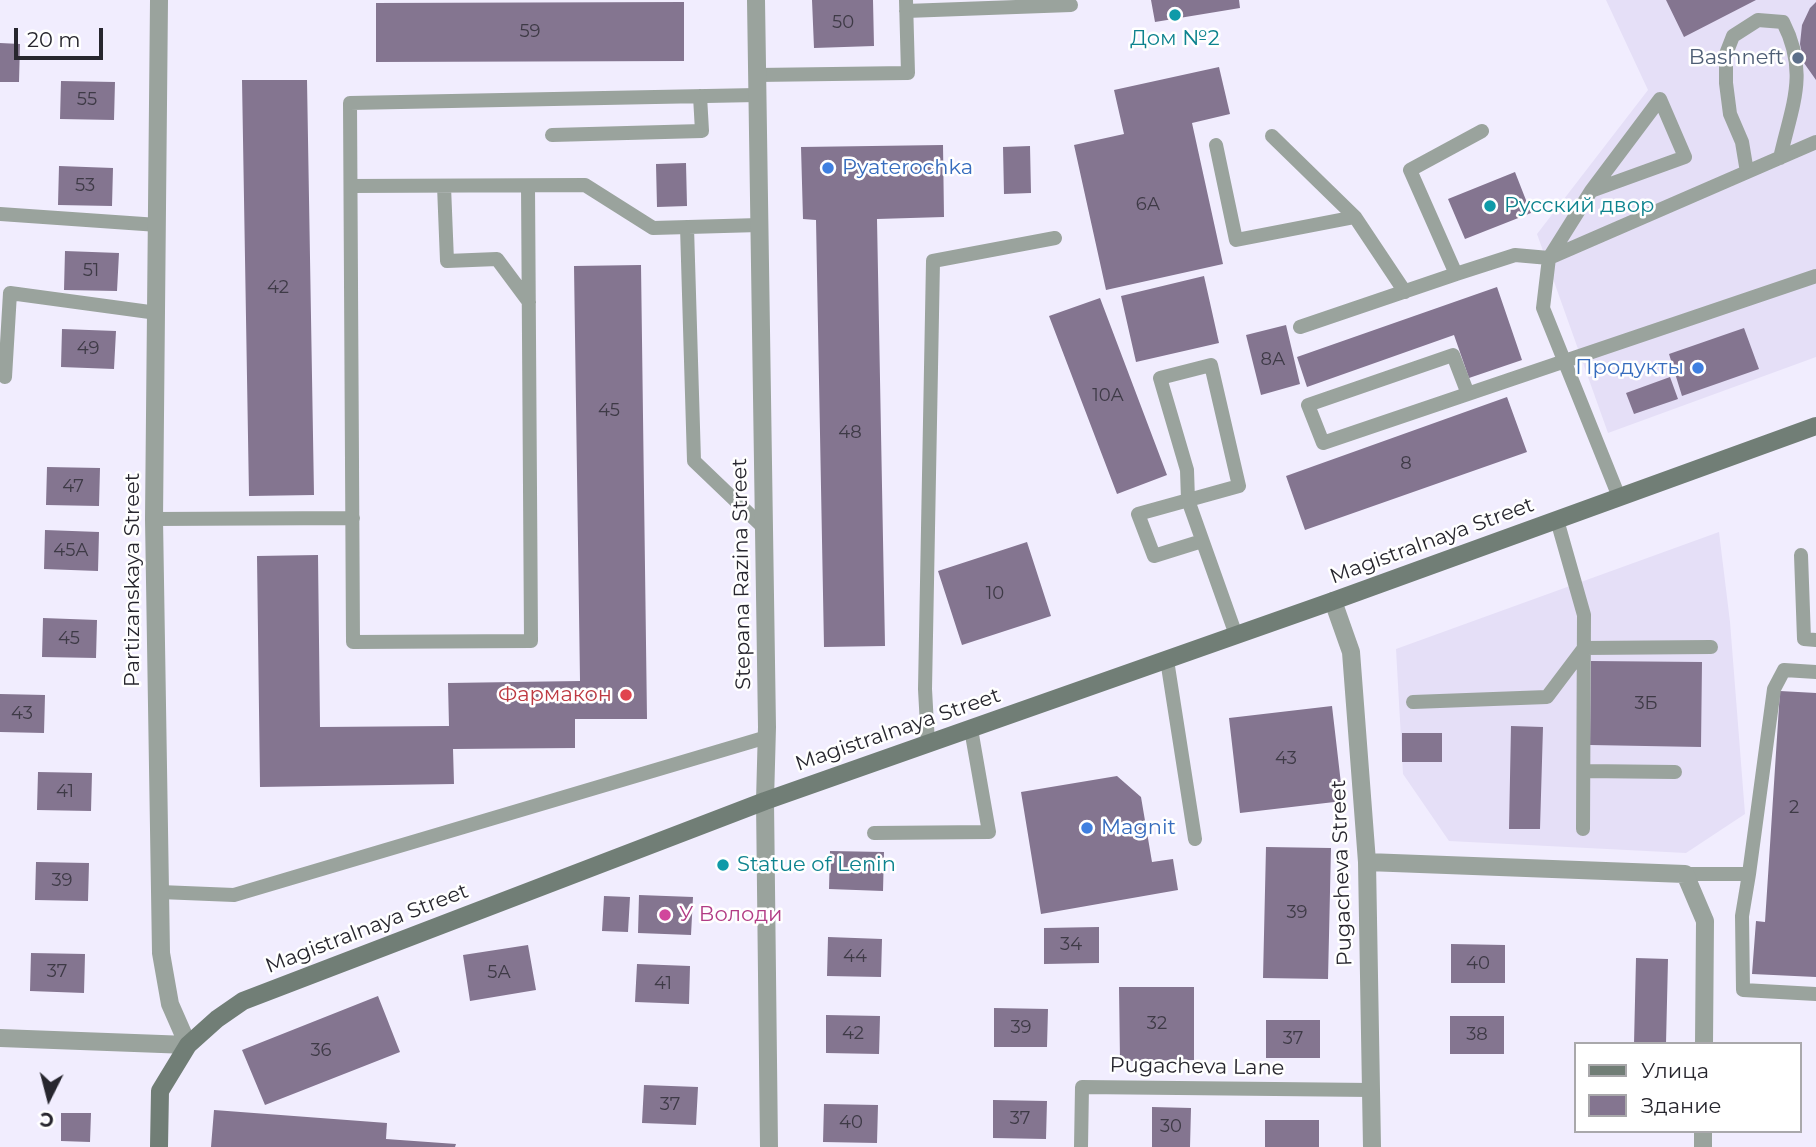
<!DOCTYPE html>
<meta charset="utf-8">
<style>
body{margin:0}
#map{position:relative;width:1816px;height:1147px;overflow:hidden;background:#f1edfe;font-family:Montserrat,sans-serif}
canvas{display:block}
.legend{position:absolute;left:1574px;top:1042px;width:228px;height:91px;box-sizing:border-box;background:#fff;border:2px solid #a9a8ab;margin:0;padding:9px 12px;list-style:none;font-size:21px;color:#27262e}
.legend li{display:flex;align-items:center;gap:14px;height:35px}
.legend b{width:35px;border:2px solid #a9a8ab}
.north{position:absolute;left:14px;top:1063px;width:70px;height:70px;-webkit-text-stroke:5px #fff;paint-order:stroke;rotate:186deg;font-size:19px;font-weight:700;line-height:28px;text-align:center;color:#27262e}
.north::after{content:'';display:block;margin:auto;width:24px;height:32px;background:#27262e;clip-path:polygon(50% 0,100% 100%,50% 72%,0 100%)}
.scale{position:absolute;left:14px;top:28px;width:89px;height:32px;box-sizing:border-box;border:4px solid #27262e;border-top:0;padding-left:9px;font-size:21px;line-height:24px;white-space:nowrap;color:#27262e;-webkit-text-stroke:5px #fff;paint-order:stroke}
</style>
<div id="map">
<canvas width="1816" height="1147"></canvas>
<ul class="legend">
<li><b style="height:9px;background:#717e76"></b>Улица</li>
<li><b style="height:19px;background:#847590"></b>Здание</li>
</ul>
<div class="north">С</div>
<div class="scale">20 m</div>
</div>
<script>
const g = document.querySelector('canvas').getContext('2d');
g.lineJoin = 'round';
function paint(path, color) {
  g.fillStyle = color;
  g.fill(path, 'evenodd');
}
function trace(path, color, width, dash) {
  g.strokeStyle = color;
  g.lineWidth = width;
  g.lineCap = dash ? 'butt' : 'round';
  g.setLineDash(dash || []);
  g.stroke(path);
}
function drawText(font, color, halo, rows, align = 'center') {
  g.font = font + ' Montserrat,sans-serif';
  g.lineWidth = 5;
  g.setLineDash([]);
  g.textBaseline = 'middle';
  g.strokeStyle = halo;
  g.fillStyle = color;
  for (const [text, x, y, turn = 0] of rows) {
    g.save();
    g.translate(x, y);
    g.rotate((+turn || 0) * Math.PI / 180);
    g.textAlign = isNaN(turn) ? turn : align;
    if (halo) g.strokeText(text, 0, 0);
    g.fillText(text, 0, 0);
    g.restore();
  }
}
const built = new Path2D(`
 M1606 0H1816V357L1608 433 1537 234 1648 90Z
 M1719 532 1730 622 1745 814 1686 853 1449 841 1403 774 1396 649Z`);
const building = new Path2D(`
 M812 0H873L874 46 814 48Z
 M1151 0H1239L1240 8 1155 22Z
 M1666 0H1756L1684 37Z
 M684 2V61L376 62V3Z
 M1816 2V80L1804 63 1800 44 1802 25 1810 8Z
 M0 43 20 44 19 82H0Z
 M1219 67 1230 114 1192 123 1223 264 1106 290 1074 145 1124 134 1114 90Z
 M242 80H307L314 495 249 496Z
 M61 81 115 82 114 120 60 119Z
 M943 145 944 217 877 219 885 646 824 647 816 220 803 219 801 147Z
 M1030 146 1031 193 1004 194 1003 147Z
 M686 163 687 206 657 207 656 164Z
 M59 166 113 168 112 206 58 205Z
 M1515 172 1531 213 1465 239 1448 199Z
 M65 251 119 253 117 291 64 290Z
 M641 265 647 719H575V748L453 749 454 784 260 787 257 556 318 555 320 727 449 726 448 683 580 681 574 266Z
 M1204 276 1219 343 1136 362 1121 296Z
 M1497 287 1522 360 1469 378 1454 335 1307 387 1297 357Z
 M1100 298 1167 475 1117 494 1049 316Z
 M1286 325 1300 384 1261 395 1246 335Z
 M1744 328 1759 369 1682 396 1669 354Z
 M62 329 116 331 114 369 61 367Z
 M1670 377 1678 399 1634 414 1626 393Z
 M1507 397 1527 452 1305 530 1286 476Z
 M47 467 100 468 99 506 46 505Z
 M45 530 99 532 98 571 44 569Z
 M1027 542 1051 616 962 645 938 571Z
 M43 618 97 620 96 658 42 657Z
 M1591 661 1702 662 1701 747 1590 745Z
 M1780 691 1816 693V977L1752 974 1756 921 1765 922Z
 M0 694 45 695 44 733 0 732Z
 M1332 706 1343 801 1240 813 1229 718Z
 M1511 726 1543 727 1540 829H1509Z
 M1402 733H1442V762H1402Z
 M38 772 92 773 91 811 37 810Z
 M1117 776 1141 797 1152 862 1173 859 1178 890 1041 914 1021 792Z
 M1266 847 1331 848 1328 979 1263 978Z
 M830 851 884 852 883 891 829 889Z
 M36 862 89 863 88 901 35 900Z
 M639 895 693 897 691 935 638 933Z
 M604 896 630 897 628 932 602 931Z
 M1099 927V963L1044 964V928Z
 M828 937 882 939 881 977 827 976Z
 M1451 944 1505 945V983H1451Z
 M528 945 536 990 470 1001 463 955Z
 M31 953 85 954 84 993 30 991Z
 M1636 958 1668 959 1666 1044H1634Z
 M637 964 690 966 689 1004 635 1002Z
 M1119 987H1194V1060L1120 1061Z
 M378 996 400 1052 265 1105 242 1050Z
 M994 1008 1048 1009 1047 1047H994Z
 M826 1015 880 1016 879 1054 826 1053Z
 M1450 1016H1504V1054H1450Z
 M1266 1020H1320V1058H1266Z
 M644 1085 698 1087 696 1125 642 1123Z
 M993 1100 1047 1101 1046 1139 993 1138Z
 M824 1104 878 1105 877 1143 823 1142Z
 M1152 1107 1191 1108 1190 1147H1152Z
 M214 1110 387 1123 386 1139 456 1144 455 1147H211Z
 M61 1113H91L90 1142 61 1141Z
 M1265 1120H1319V1147H1265Z`);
const lane = new Path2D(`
 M906 11 1071 5
 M757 75 908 73 906 0
 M1482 131 1410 170 1456 274 1515 255 1549 258 1591 191 1685 157 1660 99 1591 191
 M552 135 702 131 700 96
 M1272 136 1355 217 1405 292
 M1216 145 1236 240 1355 217
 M1747 172 1742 142 1730 114 1726 83V54L1733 36 1758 20 1783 22C1809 73 1792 105 1780 158
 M351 186 585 185 653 228 759 225
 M444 186 447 261 497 259 529 302
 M528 186 531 641 353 642 350 103 757 95
 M0 214 158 225
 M687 227 694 461 764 528
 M1300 327 1456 274
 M5 377 10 293 157 313
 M1468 394 1453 355 1308 405 1323 443C1488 388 1652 332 1816 276
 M1619 497 1543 308 1549 258 1816 142
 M154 519 353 518
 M1557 520 1584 615 1583 829
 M1202 541 1154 556 1138 514 1239 486 1211 365 1160 378 1187 470 1188 500 1236 635
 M1801 555 1804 639 1816 640
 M1167 660 1195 839
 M1413 702 1547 697 1584 648 1711 647
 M928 744 925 689 933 261 1055 238
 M1584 771 1675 772
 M874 833 989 832 971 729
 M1685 874H1749L1774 689 1784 670 1816 672
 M1749 874 1742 916 1743 990 1816 994
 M160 892 234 895 767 737
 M1081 1147 1082 1087 1371 1090`);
const street = new Path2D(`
 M756 0 767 727 765 801 769 1147
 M1333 601 1351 652 1367 862 1372 1147
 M1367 862 1685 874 1705 921 1704 1044
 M0 1038 188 1045 170 1004 161 953 154 519 159 0
 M1703 1147V1131`);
const secondary = new Path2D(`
 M159 1147 160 1091 188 1045 217 1019 243 1001 765 801 1333 601 1816 426`);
const markers = [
 [1175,15,7,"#0f9aa8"],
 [1798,58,7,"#5c6f8a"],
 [828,168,7,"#3f7fe0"],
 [1490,206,7,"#0f9aa8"],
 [1698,368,7,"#3f7fe0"],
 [626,695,7,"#e0444e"],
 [1087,828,7,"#3f7fe0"],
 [723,865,7,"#0f9aa8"],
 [665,915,7,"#d1479c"]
];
const numberNames = [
 ["50",843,23],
 ["59",530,32],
 ["55",87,100],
 ["53",85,186],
 ["6А",1148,205],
 ["51",91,271],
 ["42",278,288],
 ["49",88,349],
 ["8А",1273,360],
 ["10А",1108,396],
 ["45",609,411],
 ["48",850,433],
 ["8",1406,464],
 ["47",73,487],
 ["45А",71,551],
 ["10",995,594],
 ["45",69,639],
 ["3Б",1646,704],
 ["43",22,714],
 ["43",1286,759],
 ["41",65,792],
 ["2",1794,808],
 ["39",62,881],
 ["39",1297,913],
 ["34",1071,945],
 ["44",855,957],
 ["40",1478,964],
 ["37",57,972],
 ["5А",499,973],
 ["41",663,984],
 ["32",1157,1024],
 ["39",1021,1028],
 ["42",853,1034],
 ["38",1477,1035],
 ["37",1293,1039],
 ["36",321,1051],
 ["37",670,1105],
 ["37",1020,1119],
 ["40",851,1123],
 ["30",1171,1127]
];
const cultureNames = [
 ["Дом №2",1175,39,"center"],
 ["Русский двор",1504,206],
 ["Statue of Lenin",737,865]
];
const serviceNames = [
 ["Bashneft",1784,58]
];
const shopNames = [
 ["Pyaterochka",842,168],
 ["Продукты",1684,368,"right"],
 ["Magnit",1101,828]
];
const streetNames = [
 ["Magistralnaya Street",1432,541,-20],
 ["Stepana Razina Street",742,574,-91],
 ["Partizanskaya Street",133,580,-90],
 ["Magistralnaya Street",898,730,-19],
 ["Pugacheva Street",1342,873,-92],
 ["Magistralnaya Street",367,929,-21],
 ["Pugacheva Lane",1197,1067,1]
];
const healthNames = [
 ["Фармакон",612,695]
];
const hotelNames = [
 ["У Володи",679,915]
];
paint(built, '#e5dff7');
paint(building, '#847590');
trace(lane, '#9aa39d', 14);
trace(street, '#9aa39d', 18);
trace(secondary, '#717e76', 18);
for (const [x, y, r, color] of markers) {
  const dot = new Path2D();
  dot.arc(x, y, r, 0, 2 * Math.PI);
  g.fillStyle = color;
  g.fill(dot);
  trace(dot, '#fff', 2.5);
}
drawText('18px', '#3e3a46', null, numberNames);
drawText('21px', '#0d838f', '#fff', cultureNames, 'left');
drawText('21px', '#4e5e75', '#fff', serviceNames, 'right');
drawText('21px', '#366cbe', '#fff', shopNames, 'left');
drawText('21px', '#27262e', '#fff', streetNames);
drawText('21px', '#be3a42', '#fff', healthNames, 'right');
drawText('21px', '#b23c85', '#fff', hotelNames, 'left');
</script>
